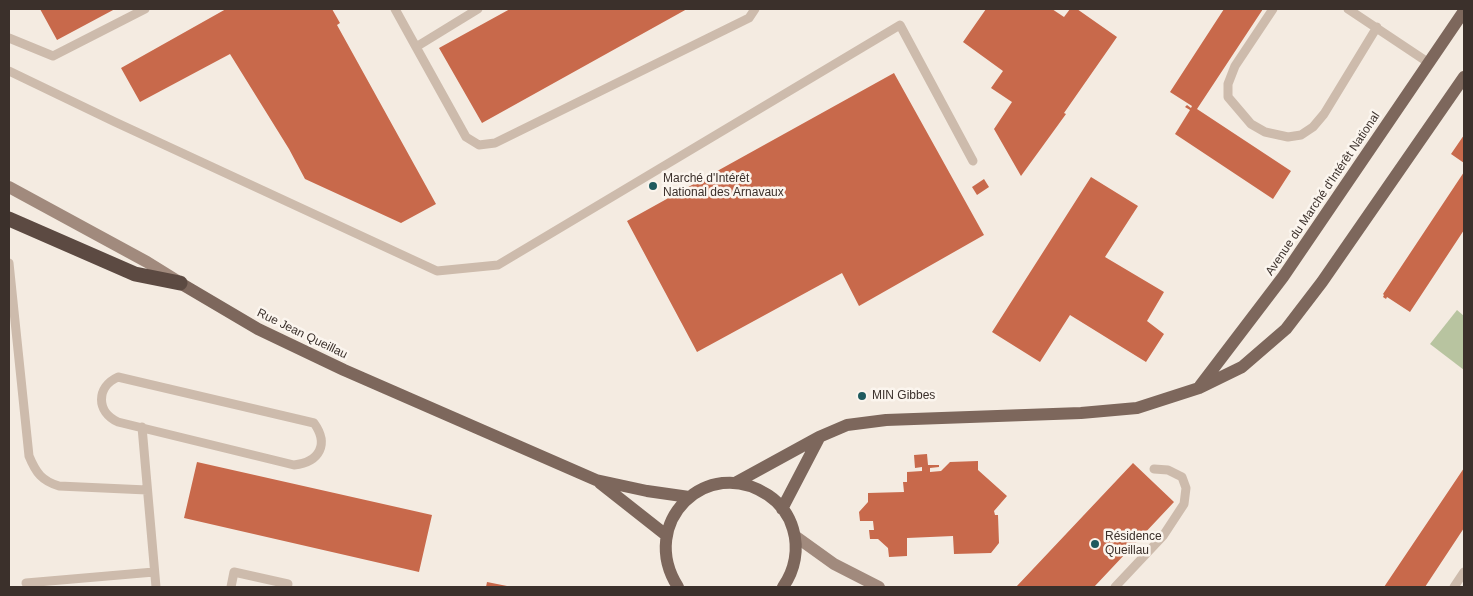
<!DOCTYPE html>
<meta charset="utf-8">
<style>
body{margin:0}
#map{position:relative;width:1473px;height:596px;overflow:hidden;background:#f4ebe1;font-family:Helvetica,sans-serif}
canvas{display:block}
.frame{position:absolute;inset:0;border:10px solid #3b302b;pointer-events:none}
</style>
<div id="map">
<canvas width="1473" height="596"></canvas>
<div class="frame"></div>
</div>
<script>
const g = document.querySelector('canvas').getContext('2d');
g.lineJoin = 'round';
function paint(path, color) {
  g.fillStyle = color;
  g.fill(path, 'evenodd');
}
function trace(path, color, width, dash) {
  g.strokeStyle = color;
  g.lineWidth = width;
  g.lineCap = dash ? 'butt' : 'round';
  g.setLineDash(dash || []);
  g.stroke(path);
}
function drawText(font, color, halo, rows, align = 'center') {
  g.font = font + ' Helvetica,sans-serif';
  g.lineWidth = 5;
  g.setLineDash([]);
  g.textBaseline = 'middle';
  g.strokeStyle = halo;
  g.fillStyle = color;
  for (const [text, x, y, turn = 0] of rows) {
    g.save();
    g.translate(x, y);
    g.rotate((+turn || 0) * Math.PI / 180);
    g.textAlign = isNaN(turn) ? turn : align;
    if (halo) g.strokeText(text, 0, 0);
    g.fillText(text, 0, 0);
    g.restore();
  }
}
const green = new Path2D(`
 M1457 310 1464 316V370L1430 344Z`);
const building = new Path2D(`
 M40 9H115L57 40Z
 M226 9H332L340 23 337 25 436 204 401 223 305 179 289 149 230 54 140 102 121 68Z
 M510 9H687L482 123 439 48Z
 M986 9H1052L1064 17 1070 9H1077L1117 37 1064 113 1066 114 1021 176 994 129 1012 102 991 88 1003 71 963 42Z
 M1224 9H1263L1197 109 1291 171 1273 199 1175 134 1190 110 1185 107 1187 105 1191 108 1192 106 1170 92Z
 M894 73 984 235 859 306 842 273 697 352 627 221Z
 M1464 135V163L1451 154Z
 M1464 172V230L1410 312 1387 297 1386 299 1383 297 1384 295 1383 294Z
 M1091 177 1138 206 1105 257 1164 292 1147 321 1164 334 1146 362 1070 315 1040 362 992 332Z
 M984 179 989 187 977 195 972 187Z
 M927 454 928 465H939V467L930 468V472L941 471 950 462 978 461V470L1007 496 994 511 995 515H998L999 543 991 553 954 554 953 536 907 538V556L889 557 888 548 878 539H870L869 530H874L873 521H860L859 512 868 502V493L904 492 903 482H907V472L922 471V467L915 468 914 455Z
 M197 462 432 515 419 572 184 518Z
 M1133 463 1174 502 1094 587H1016Z
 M1464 468V528L1425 587H1384Z
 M487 582 507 586V587H486Z`);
const service = new Path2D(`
 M395 9 416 47 478 9
 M1273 9 1235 66 1228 84V97L1251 124 1265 132 1288 137 1301 135 1313 127 1324 114 1377 27
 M1348 9 1429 63
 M9 38 53 56 145 9
 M416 47 466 137 479 145 495 143 749 18 755 9
 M9 71 115 122 437 271 498 265 900 25 973 161
 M9 263 29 456C36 473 42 481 59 486L147 490
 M118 377 314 423C329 444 320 462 294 465L118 422C96 412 96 387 118 377Z
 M142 427 156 587
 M26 583 154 572
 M231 587 234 572 288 584 287 587
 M1115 587 1163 536 1184 504 1186 488 1182 477 1168 470 1154 469
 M1454 587 1464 572`);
const secondary = new Path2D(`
 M9 187 147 262 176 280
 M795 536 834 564 879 587`);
const primary = new Path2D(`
 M180 283 258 329 344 370 596 480 647 491 689 497
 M1200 386 1283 277 1464 11
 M600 483 666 535
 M735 483 819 437 847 425 886 420 1081 413 1137 408 1199 388 1242 367 1286 329 1322 282 1464 77
 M782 509 819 438
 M678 587C637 523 707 454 768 495 780 503 789 515 793 529 799 549 795 570 783 587`);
const motorway = new Path2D(`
 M9 219 135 274 180 283`);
const markers = [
 [653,186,5,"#1f5a5e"],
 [862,396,5,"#1f5a5e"],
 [1095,544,5,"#1f5a5e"]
];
const poiNames = [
 ["Marché d'Intérêt",663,179],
 ["National des Arnavaux",663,193],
 ["MIN Gibbes",872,396],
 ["Résidence",1105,537],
 ["Queillau",1105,551]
];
const streetNames = [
 ["Avenue du Marché d'Intérêt National",1323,194,-56],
 ["Rue Jean Queillau",302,334,26]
];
paint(green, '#b8c4a0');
paint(building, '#c8694b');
trace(service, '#cdbbac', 9);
trace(secondary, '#a18a7d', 12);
trace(primary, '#7d675c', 12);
trace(motorway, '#5c4a42', 15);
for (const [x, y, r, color] of markers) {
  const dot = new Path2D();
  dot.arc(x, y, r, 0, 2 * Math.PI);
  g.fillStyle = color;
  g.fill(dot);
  trace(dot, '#fbf5ee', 2);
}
drawText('12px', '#3b302b', '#fbf5ee', poiNames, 'left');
drawText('12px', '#3b302b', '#fbf5ee', streetNames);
</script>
